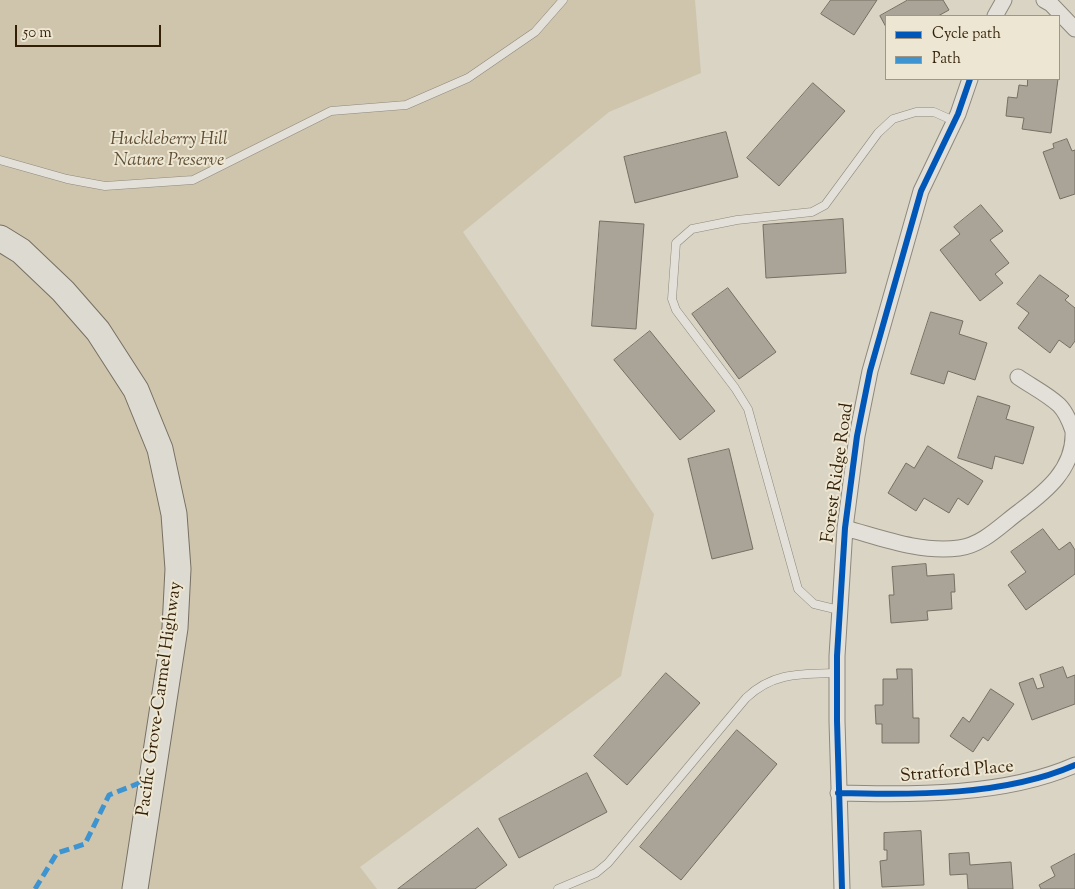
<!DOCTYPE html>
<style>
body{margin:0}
#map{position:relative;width:1075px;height:889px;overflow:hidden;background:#dad4c4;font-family:"Sorts Mill Goudy",serif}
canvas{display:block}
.legend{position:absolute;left:885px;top:15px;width:175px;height:65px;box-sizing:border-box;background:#ede6d2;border:1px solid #a29680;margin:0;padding:6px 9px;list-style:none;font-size:15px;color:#321f06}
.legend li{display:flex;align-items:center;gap:10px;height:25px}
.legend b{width:25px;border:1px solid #a29680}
.scale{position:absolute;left:15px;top:25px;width:146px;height:22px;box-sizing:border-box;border:2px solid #321f06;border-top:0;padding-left:6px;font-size:15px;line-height:18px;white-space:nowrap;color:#321f06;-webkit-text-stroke:4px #ede6d2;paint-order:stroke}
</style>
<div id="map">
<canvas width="1075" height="889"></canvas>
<ul class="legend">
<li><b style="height:6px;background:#0057b8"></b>Cycle path</li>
<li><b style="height:6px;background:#3d94d1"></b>Path</li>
</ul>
<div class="scale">50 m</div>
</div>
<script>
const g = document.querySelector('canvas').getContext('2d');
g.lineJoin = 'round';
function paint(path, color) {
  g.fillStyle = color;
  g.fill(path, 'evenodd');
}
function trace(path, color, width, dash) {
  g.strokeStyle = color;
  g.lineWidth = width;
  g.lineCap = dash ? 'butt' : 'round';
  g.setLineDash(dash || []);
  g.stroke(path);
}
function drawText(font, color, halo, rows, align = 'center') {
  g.font = font + ' "Sorts Mill Goudy",serif';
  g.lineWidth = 4;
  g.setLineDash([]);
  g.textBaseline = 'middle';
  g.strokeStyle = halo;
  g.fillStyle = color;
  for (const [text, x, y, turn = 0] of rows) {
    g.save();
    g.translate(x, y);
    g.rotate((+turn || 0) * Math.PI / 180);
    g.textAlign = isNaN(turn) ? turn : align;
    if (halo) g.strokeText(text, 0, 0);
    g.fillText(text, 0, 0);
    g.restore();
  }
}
const green = new Path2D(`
 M0 0H695L701 73 609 112 463 232 654 514 621 676 360 867 377 889H0Z`);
const building = new Path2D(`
 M831 0H877L854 35 821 14Z
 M908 0H943L949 10 938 16H886V27L880 16Z
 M1028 79H1058L1051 133 1022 129 1024 118 1006 116 1008 97 1017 98 1019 85 1027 86Z
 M813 83 845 111 779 186 747 158Z
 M726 132 738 177 635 203 624 157Z
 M1067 139 1072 151 1075 150V194L1060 199 1043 152 1054 148 1053 144Z
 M981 205 1003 231 990 240 1009 263 995 274 1003 283 980 301 940 250 960 234 954 227Z
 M843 219 846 273 766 278 763 225Z
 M600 221 644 224 636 329 592 326Z
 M1040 275 1069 296 1065 300 1075 308V341L1070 348 1059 340 1050 353 1018 328 1029 313 1017 304Z
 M728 288 776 352 739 379 692 314Z
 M931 312 963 321 959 334 987 343 975 380 948 371 944 384 911 374Z
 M650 331 715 411 680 440 614 360Z
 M978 396 1010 406 1006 419 1034 427 1023 464 995 456 992 469 958 458Z
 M928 446 983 481 968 505 958 498 949 513 924 498 916 511 888 493 906 463 914 468Z
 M729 449 753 549 712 559 688 459Z
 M1043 529 1059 550 1070 542 1075 550V574L1026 610 1008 585 1026 572 1011 552Z
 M926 564 927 576 954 574 955 592H951L952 609 927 611 928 620 891 623 889 595H894L892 567Z
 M1063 667 1067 678 1075 675V704L1032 720 1019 683 1033 678 1037 689 1044 687 1040 675Z
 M897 669H912L913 718H919V743H882V724H876L875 705H883V679H897Z
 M666 673 700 703 627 785 594 756Z
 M991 689 1014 704 988 741 983 737 973 752 950 736 963 717 969 722Z
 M737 730 777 764 681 880 640 847Z
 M587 773 607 812 519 858 499 819Z
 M478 828 507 865 475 889H398Z
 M921 831 924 885 882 887 880 861 887 860V850H884V833Z
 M969 853 970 865 1011 862 1013 889H968L967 874 950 875 949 854Z
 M1075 854V889H1041L1039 885 1055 876 1051 867Z`);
const lane = new Path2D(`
 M0 160 67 179 105 186 193 180 331 111 406 105 468 78 535 32 563 0
 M839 610 814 604 798 589 748 409 735 388 676 310 672 299 676 243 692 229 737 220 812 212 825 205 878 133 893 119 916 112H934L954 121
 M558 889 596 873 608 863 746 698C773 672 801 674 837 673`);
const street = new Path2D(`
 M1044 0 1051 4 1075 29
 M995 16 1004 0
 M845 528C882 538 920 553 959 548 983 545 1002 524 1020 511 1045 492 1075 469 1073 431 1070 422 1066 412 1059 405 1047 394 1031 386 1018 377
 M838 793C913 795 1005 796 1075 765
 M842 889 837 721V656L845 528 857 436 870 371 921 191 958 114 970 79`);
const primary = new Path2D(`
 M0 238 21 251 63 291 98 331 136 390 160 449 174 514 178 569 175 628 135 889`);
const quiet = new Path2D(`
 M35 889 57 853 85 844 109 795 152 778`);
const cycleway = new Path2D(`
 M838 793C913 795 1005 796 1075 765
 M842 889 837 721V656L845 528 857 436 870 371 921 191 958 114 970 79`);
const parkNames = [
 ["Huckleberry Hill",169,141],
 ["Nature Preserve",169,162]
];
const streetNames = [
 ["Forest Ridge Road",839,473,-82],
 ["Pacific Grove-Carmel Highway",161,699,-82],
 ["Stratford Place",957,773,-5]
];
paint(green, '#cfc5ad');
paint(building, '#a9a497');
trace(building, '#766f63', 1);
trace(lane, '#8e887c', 9);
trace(street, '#8e887c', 17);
trace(primary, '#766f63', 27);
trace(lane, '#e2e0d8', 8);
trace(street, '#e2e0d8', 15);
trace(primary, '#dddad1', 25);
trace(quiet, '#3d94d1', 5, [10, 5]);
trace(cycleway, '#0057b8', 6);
drawText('italic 18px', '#5e4d33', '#ede6d2', parkNames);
drawText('18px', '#321f06', '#ede6d2', streetNames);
</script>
